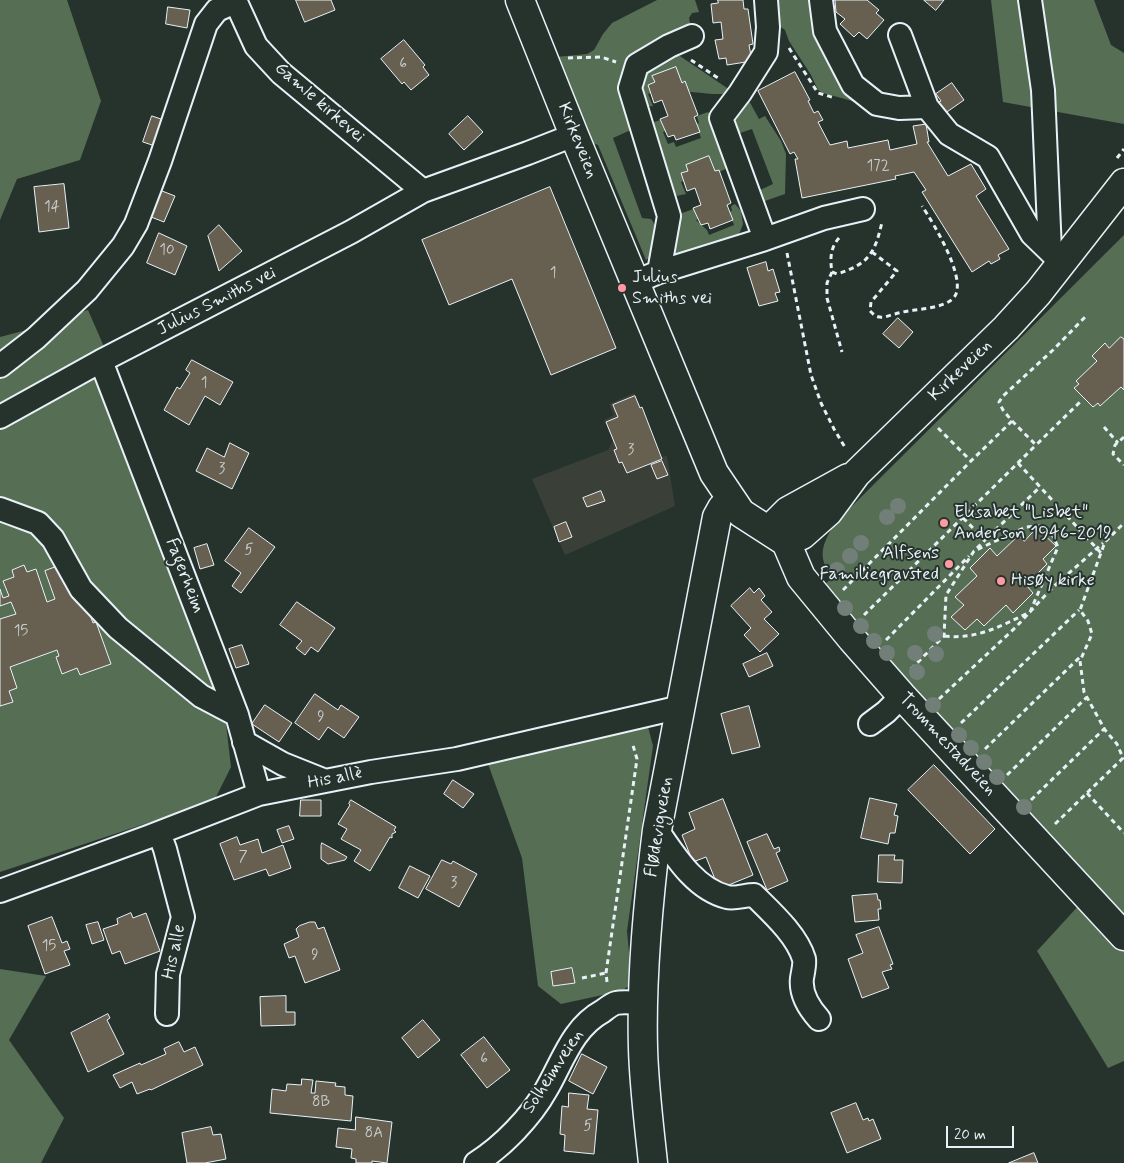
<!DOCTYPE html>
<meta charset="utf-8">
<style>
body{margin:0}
#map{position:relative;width:1124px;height:1163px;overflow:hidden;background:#26332d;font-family:Mynerve,sans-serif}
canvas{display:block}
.scale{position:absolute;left:946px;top:1126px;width:68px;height:22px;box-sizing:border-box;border:2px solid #e8f1f8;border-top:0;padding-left:6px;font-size:15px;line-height:18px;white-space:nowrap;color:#e8f1f8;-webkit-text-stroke:4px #26332d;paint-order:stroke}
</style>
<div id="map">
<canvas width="1124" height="1163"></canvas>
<div class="scale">20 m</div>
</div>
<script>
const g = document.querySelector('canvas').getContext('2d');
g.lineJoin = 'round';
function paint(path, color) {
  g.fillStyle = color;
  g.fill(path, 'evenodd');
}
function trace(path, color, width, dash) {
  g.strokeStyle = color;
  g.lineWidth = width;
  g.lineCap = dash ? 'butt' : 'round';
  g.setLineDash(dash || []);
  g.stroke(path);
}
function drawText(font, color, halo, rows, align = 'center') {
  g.font = font + ' Mynerve,sans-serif';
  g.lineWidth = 4;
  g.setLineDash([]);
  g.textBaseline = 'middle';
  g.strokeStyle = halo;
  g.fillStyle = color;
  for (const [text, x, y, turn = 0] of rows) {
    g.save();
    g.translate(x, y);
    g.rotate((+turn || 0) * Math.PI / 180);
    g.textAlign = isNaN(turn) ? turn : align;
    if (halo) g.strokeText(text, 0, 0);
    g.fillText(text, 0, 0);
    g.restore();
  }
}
const built = new Path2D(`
 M634 393 661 457 667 456 675 506 565 555 532 479 608 450 613 441 604 420 614 415 609 404Z`);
const green = new Path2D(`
 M0 0H67L101 101 80 160 17 179 0 220Z
 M657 0H695L699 12 692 13 689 18 690 23 687 31 640 57 633 129 613 138 642 218 651 219C656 225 659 239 657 248 656 253 651 257 646 260L598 145 589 142 556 57 587 54 594 50 603 34 612 23Z
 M774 0H813L857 100 856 102 823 93 818 90 811 75 789 41 785 30 778 25Z
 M991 0H1094L1111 45 1124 53V124L1003 102Z
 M674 52 730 90 731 93C707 98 670 84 648 94L653 106 640 107C638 70 641 68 674 52Z
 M747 97 759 119 765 116 781 141 786 154 785 194 762 202 758 191 773 184 752 129 737 134 733 118Z
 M708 112 713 120 729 167 714 175 709 162 685 172 688 179 681 182 686 194 671 197 646 125 666 118 670 129 663 132 668 144 674 142 676 147 701 138 696 124 699 123 697 116Z
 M735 204 741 211 743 224 740 232 730 244 677 259 673 251 677 215 699 207 703 217 696 220 707 230 709 235 734 225 729 212 732 211 731 206Z
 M1124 235V1061L1108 1068 1037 951 1092 891 1023 805 822 588 832 577C816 556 823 543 835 523Z
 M88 310 129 404 219 663 231 767 214 801 0 872V337L38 327Z
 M647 723 653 746 627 931 632 984 621 991 561 1004 538 986 522 858 488 764Z
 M0 969 46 976 9 1040 64 1118 41 1163H0Z`);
const building = new Path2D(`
 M296 0H331L335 10 305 22Z
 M718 0H743L744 9H748L753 44 749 45 752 61 727 65 726 58 719 59 715 40 723 39 721 22 713 23 711 4 718 3Z
 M828 0H867L879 10 876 13 884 20 867 39 859 32 854 37 840 24 845 19 836 12 835 0Z
 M924 0H944L936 10Z
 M168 7 190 10 187 28 166 24Z
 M404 40 425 65 423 67 429 75 411 90 404 82 402 84 381 59Z
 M676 67 682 83 685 81 698 115 694 117 700 132 676 140 674 135 668 137 660 119 668 116 662 100 654 103 648 85 655 82 652 76Z
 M795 72 810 100 808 101 814 113 818 111 823 120 818 122 830 145 847 141 848 148 888 140 890 150 917 144 913 126 926 124 929 142H927L948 176 971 164 986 189 976 196 1009 249 998 255 1000 259 991 264 989 261 972 272 922 192 926 190 914 172 895 176 896 179 802 198 795 159H798L794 152 790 154 758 91Z
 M952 83 964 100 944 114 937 103 941 101 936 94Z
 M152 116 167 121 158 147 143 142Z
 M468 116 483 132 464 150 449 134Z
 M709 156 715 171 719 170 731 203 727 205 733 220 710 229 708 223 701 225 693 208 701 205 695 188 687 191 681 173 688 171 686 165Z
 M64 184 69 228 39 232 34 187Z
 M550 187 616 348 551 375 512 279 449 305 422 240Z
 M162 191 175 196 164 222 151 217Z
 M219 225 242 251 219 271 208 236Z
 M159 233 187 246 175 275 147 263Z
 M766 262 768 271 773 269 780 292 775 293 778 301 759 306 747 268Z
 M898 318 913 332 899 348 883 334Z
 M1121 337 1124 339V390L1121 387 1100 406 1098 403 1093 407 1074 388 1079 384 1076 381 1097 361 1092 356 1105 343 1109 348Z
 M192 360 233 382 220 405 205 396 189 425 164 410 177 387 180 389 190 373 186 370Z
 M635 396 640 408 642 407 662 459 627 473 622 462 619 463 614 450 617 449 606 422 618 417 613 405Z
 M230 443 249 453 232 489 196 471 207 448 224 457Z
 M662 461 668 475 657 479 651 465Z
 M601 491 605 501 587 507 583 498Z
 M566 522 572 537 559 542 554 527Z
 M249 528 275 547 241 593 232 586 241 573 225 561Z
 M1037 528 1056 546 1043 559 1047 564 1026 585 1033 593 1013 613 1006 605 984 626 977 619 965 630 951 617 964 605 955 597 977 576 970 568 990 548 997 556 1019 535 1024 541Z
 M207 544 214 565 200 569 194 548Z
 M64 564 84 598 93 623 96 622 111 664 80 675 77 668 62 674 56 657 59 656 57 650 10 667 17 688 9 691 13 702 0 706V619L16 614 11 602 0 606V589L3 598 9 596 3 581 14 577 12 570 24 565 27 572 36 569 47 602 55 599 45 571Z
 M750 588 754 593 759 588 765 596 761 600 772 612 764 619 779 634 760 652 744 635 751 628 731 606Z
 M297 602 335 628 318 652 311 647 305 655 296 648 302 641 280 625Z
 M242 645 249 664 236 668 229 649Z
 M767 653 773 666 749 677 743 664Z
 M315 694 338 710 341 705 359 717 344 738 328 727 319 740 295 723Z
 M265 705 292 723 279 742 252 724Z
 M749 706 760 747 732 754 721 714Z
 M934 765 995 829 970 854 908 790Z
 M453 780 474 794 463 808 444 794Z
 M870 798 897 804 894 815 898 816 895 833H890L888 844 861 838Z
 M723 799 753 875 719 889 706 857 693 862 682 835 695 829 689 813Z
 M301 800H321V816H300Z
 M351 800 396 827 394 830 396 832 392 834V838L390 837 370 871 354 861 361 850 341 839 347 829 338 824 350 805 349 804Z
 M289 826 294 839 282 843 277 830Z
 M767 834 774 849 779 847 780 851 776 853 788 881 767 890 747 842Z
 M237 837 240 845 258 839 262 853 283 845 291 868 269 876 266 869 234 880 220 844Z
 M322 843 347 857 345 860 328 864 321 859V846Z
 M879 855H895L894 860H903L902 883 878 882Z
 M442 860 451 864 453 861 477 874 459 907 426 889Z
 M410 866 430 876 418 898 399 888Z
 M877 894 878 900H880L881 909H878L879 920 855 922 852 896Z
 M131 913 133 918 146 913 160 951 125 964 120 951 112 954 103 929 118 924 117 919Z
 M52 917 62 943 67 941 70 949 64 951 70 965 45 974 28 926Z
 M98 922 104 940 92 944 86 925Z
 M310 922H315L318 929 324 927 340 970 305 983 295 956 289 958 284 944 299 937 296 929 299 926Z
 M879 927 893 964 890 965 892 969 882 972 889 988 862 998 848 959 863 953 856 935Z
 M572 968 575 983 553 986 551 972Z
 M286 996V1012H295V1025L261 1026 260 997Z
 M108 1014 110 1018 107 1020 124 1054 88 1072 71 1033Z
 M423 1020 440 1040 418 1058 402 1038Z
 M484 1037 510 1070 487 1088 461 1055Z
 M179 1042 184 1052 195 1047 203 1065 151 1090 150 1089 137 1094 132 1082 120 1088 113 1075 140 1063 141 1065 166 1054 164 1049Z
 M582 1054 607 1067 593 1094 569 1081Z
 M302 1079 313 1080 311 1093H315L316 1081 336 1083 335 1086 345 1087V1095L353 1096 351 1121 270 1113 272 1089 286 1091 287 1084 301 1085Z
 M569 1093 589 1095 587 1109 598 1110 594 1154 564 1151 565 1135 560 1134 562 1106 568 1107Z
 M856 1103 863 1120 868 1118 869 1121 873 1119 881 1139 847 1153 831 1113Z
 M356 1117 392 1122 387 1163 372 1161V1163H356V1159L351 1158 352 1149 336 1147 338 1128 355 1130Z
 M211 1127 213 1135 221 1134 226 1159 205 1163H187L182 1133Z
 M1034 1153 1038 1163H1009Z`);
const path = new Path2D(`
 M789 48 818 93 835 98
 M568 58 601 57 616 62
 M691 60 721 80
 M1117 158 1124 149
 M839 238C830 248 830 260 832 272L837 274C869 264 875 253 882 222
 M872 252 897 271 871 302 870 311C873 314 876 317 880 317 885 318 890 315 895 314 911 309 929 310 944 304 949 302 954 299 956 294 964 274 934 224 922 206
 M787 253 811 375 821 403 834 429 846 449
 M832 272 827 283V298L842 352
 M1012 421 1036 445 1080 402
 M1104 427 1118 443
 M938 428 971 461 1012 421 1003 410 999 402 1003 396 1053 350 1087 315
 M1124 437 1115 445 1113 454 1124 465
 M1018 463 1101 553
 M963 518 985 540 1040 487
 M977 548 985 540
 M843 590 971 461
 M864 615 1036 445
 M886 640 969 556
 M911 669 944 636 946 595 974 551 1026 527 1041 526 1052 534 1058 547 1030 612C1001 626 976 640 944 636
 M939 699 1016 627 1052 588 1103 543
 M961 723 1079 610
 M985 749 1081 656
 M1007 775 1087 697
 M1087 793 1124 833
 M1031 800 1105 728
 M1055 824 1123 758 1117 744 1105 730 1084 692 1080 661 1092 634 1088 621 1080 610 1105 542 1124 523
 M582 978 606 973
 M607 982 606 973 637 759 632 742`);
const minor = new Path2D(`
 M235 0 256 46 281 73 423 191
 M821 0 825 31 853 85 877 104 899 108 927 107
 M1030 0 1043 90 1050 251
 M900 35 927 107 949 134 988 157 1032 234 1062 263
 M765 239 824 218 863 209
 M659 272 669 216 630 88 637 65 669 46 692 36
 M635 282 659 272 765 239 721 118 740 93 766 52 768 27 766 0
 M101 361 237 715 259 794
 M0 366 36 338 87 290 123 246 136 224 160 161 206 24 217 10 235 2
 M0 417 101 361 351 232 423 191 528 153 574 135
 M0 509 38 523 53 539 81 589 118 628 201 696 237 715
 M870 724 886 712 902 696
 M244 742 283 764 323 780
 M657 830C675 856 695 889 727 897 734 899 746 895 754 895 771 912 797 935 804 959 805 964 803 972 802 978 800 994 809 1008 819 1019
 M159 833 165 849 183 917 168 974 167 1014
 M0 891 148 837 259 794 371 772 457 759 681 707
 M476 1163C502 1147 531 1117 546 1090 563 1061 572 1028 603 1011 607 1008 612 1004 616 1003 624 1001 635 1003 643 1003`);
const major = new Path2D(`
 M520 0 574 135 714 473 741 513 786 542
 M769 530 788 511 848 478
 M786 542 801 577 852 639 902 696 1124 936
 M786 542 802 535 828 512 856 474 1006 328 1038 293 1124 183
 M653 1163C649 1125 644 1086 643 1048 641 976 648 903 657 830L717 517 722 508 731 500`);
const trees = [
 [898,506],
 [887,517],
 [861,543],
 [850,556],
 [837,570],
 [845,608],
 [861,626],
 [935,634],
 [874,641],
 [887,653],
 [915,653],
 [936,654],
 [917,672],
 [933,705],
 [959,735],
 [971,748],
 [984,762],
 [997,777],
 [1024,807]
];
const markers = [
 [622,288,5,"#ff9aa2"],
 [944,523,5,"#ff9aa2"],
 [949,564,5,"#ff9aa2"],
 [1001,581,5,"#ff9aa2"]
];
const numberNames = [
 ["6",403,65],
 ["172",878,167],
 ["14",52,208],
 ["10",167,251],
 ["1",553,274],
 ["1",204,384],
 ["3",631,451],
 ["3",222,470],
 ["5",249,551],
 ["15",21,632],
 ["9",321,718],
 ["7",243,858],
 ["3",454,884],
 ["15",49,947],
 ["9",315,956],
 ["6",484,1060],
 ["8B",321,1103],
 ["5",588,1127],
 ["8A",374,1134]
];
const streetNames = [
 ["Gamle kirkevei",319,103,41],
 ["Kirkeveien",577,141,68],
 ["Julius Smiths vei",217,302,-27],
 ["Kirkeveien",961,371,-44],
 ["Fagerheim",184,576,69],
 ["Trommestadveien",947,745,47],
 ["His allè",335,779,-11],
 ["Flødevigveien",660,827,-81],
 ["His alle",175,952,-78],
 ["Solheimveien",554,1072,-57]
];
const poiNames = [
 ["Julius",632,278],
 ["Smiths vei",632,299],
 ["Elisabet \"Lisbet\"",954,513],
 ["Anderson 1946-2019",954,534],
 ["Alfsens",939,554,"right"],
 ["Familiegravsted",939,575,"right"],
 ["Hisøy kirke",1011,581]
];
paint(built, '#3a4038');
paint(green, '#566e54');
paint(building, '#676050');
trace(building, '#e8f1f8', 1);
trace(minor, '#e8f1f8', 26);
trace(major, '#e8f1f8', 31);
trace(path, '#e8f1f8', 3, [5, 4]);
trace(minor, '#26332d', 22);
trace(major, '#26332d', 28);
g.fillStyle = '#717f78';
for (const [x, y] of trees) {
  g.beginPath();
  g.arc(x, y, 8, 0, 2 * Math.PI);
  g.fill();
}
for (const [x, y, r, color] of markers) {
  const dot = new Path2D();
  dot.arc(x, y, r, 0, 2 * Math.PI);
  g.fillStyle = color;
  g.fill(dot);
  trace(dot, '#26332d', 2);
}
drawText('15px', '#c8cdce', null, numberNames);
drawText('18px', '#e8f1f8', '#26332d', streetNames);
drawText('18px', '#e8f1f8', '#26332d', poiNames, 'left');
</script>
